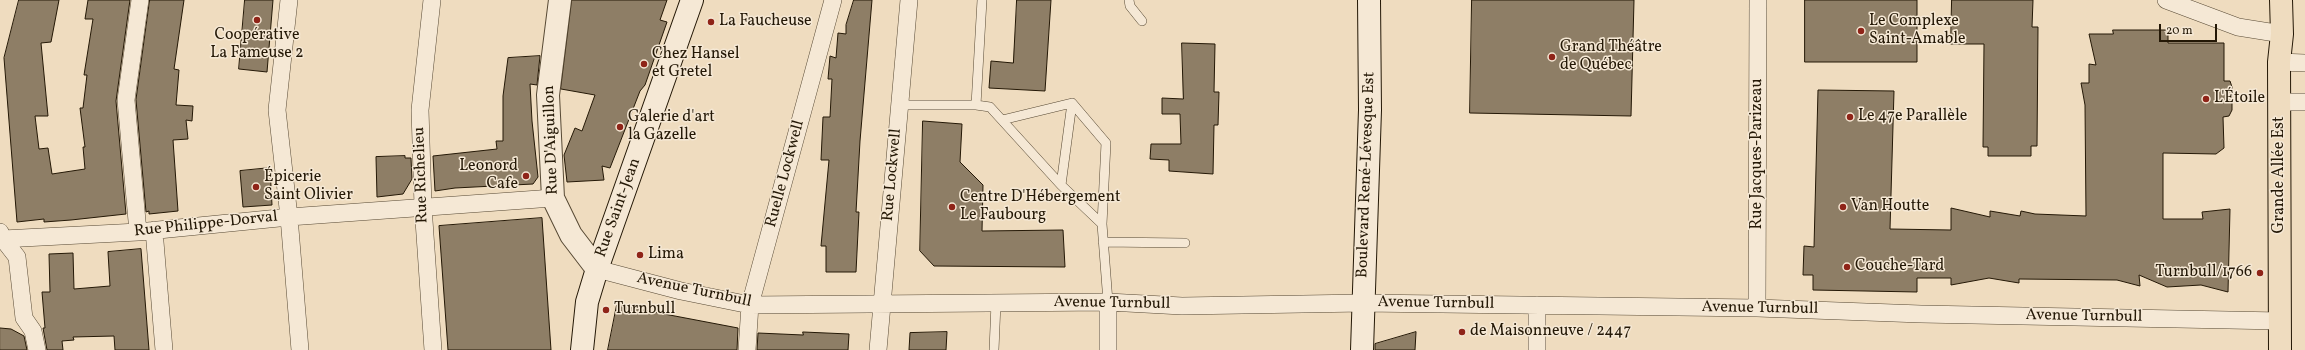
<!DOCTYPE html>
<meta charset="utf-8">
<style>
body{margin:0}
#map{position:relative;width:2305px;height:350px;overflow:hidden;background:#efdcbf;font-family:Vollkorn,serif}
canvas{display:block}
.scale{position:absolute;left:2159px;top:24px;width:58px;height:18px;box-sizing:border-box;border:2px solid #241806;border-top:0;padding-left:5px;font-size:12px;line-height:14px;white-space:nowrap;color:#241806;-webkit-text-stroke:3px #f5e8d5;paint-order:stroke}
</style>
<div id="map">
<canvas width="2305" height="350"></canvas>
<div class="scale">20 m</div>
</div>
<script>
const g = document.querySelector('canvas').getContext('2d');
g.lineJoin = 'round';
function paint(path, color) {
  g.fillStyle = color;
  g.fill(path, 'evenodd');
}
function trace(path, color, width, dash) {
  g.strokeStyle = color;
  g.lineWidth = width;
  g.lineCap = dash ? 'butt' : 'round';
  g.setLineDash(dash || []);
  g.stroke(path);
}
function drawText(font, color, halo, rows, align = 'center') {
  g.font = font + ' Vollkorn,serif';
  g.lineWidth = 3;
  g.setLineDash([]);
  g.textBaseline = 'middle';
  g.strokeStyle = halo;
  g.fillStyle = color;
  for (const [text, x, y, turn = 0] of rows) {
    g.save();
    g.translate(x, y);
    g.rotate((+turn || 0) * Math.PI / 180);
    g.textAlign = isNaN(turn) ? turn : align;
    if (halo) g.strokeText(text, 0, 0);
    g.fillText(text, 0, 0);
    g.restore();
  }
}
const building = new Path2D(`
 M19 0H59L51 42 41 43 48 116H35L39 149 48 148 52 174 85 169 83 147H85L80 108H83L87 75H84L93 19H85L88 0H130L116 101 126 214 71 220 44 222V219L17 222 4 58Z
 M150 0H184L174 69 179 70 176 105 193 106 192 121 186 120 188 139 173 140 178 211 149 214V211L146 212 136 100Z
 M245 0H273L267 72 239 69Z
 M572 0H667L660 20 667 22 645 85 640 91 610 168 602 166 604 180 567 182 564 155 575 128 582 131 595 95 561 89Z
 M854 0H872L860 141 856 212H859L856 272H826V246H821L829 160H821L823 117H830L832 79H828L830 56 836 58 838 33 846 34V25Z
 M1017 0H1051L1045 91 989 88 991 61 1013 63Z
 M1472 0H1634L1631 116 1470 113Z
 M1805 0H1917V62H1805Z
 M1952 0H2033L2032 27H2038L2037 146H2031V156H1988V147H1983L1984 44H1951Z
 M2113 30H2168V43H2224V81H2230L2232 87V110L2229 116 2223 117 2224 148 2216 154 2163 153V219H2203L2202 212 2230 209 2228 292 2201 285 2167 287 2139 275 2140 286 2117 280 2019 279V283L1989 278 1951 285V278H1917V292L1813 290V275H1803L1804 246 1814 247 1818 90 1894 91 1890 229 1951 230V208L1990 217V211L2020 216 2021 211 2035 214 2086 216 2085 105 2081 83H2089V64L2096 65 2089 34H2113Z
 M1182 43 1215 44 1214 92H1219L1218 125H1214L1213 174 1169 171V160L1150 159 1151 144H1181L1180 114H1162V98L1183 99Z
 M540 56 537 85 530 84 532 121 538 177 533 184 455 188 435 191 433 156 497 149 496 141H503V96L508 58Z
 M923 121 962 124 960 162 983 185 982 231 1063 230 1065 267 934 266 920 251Z
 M405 156V158H411L412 179 403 194 377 197 376 157Z
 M270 168 272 205 243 207 240 171Z
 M542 218 551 350H448L439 226Z
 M141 249 149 350H115L114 336 73 337 74 340 62 341 63 350H47L43 328H45L42 292H50L49 254 73 253 74 289 110 286 108 252Z
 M617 305 738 328 737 350H608Z
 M0 328 11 329 24 336 27 350H0Z
 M803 332 849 334 848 350H757L758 333 803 335Z
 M947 332 946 350H909L910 333Z
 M1416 332 1415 350H1375V344Z`);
const service = new Path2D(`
 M1129 0 1130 6 1142 21
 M900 105H976L990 107 1061 185 1102 224 1108 302
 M976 105 982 0
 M1002 120 1072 103 1106 143 1102 224
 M1061 185 1072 103
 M1103 242 1185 243
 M994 350 996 303`);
const minor = new Path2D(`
 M289 0 277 110 289 217 300 350
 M432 0 420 110 423 206 433 350
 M2166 0 2238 27 2282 34
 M2279 62 2305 63
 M2279 102H2305
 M154 230 164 350
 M0 232 3 239 17 257 24 318 33 331 37 350
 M138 232 126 100 140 0
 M3 239 138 232 289 217 553 198
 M597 269 681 291 750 305 1108 302 1182 306 1363 303 1757 308 1921 314 2280 321
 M1757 308 1758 0
 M747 350 750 305 833 0
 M878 350 909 0
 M1108 350V302
 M1537 350V305`);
const tertiary = new Path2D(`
 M560 0 548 95 553 198 571 235 597 269`);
const secondary = new Path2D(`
 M582 350 587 302 597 269 692 0
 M1362 350 1370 110 1369 0`);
const primary = new Path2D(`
 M2280 350 2279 62 2282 34 2281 0`);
const markers = [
 [257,20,4,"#8f2418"],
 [711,22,4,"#8f2418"],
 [1861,31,4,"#8f2418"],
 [1552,57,4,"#8f2418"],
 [644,64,4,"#8f2418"],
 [2206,99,4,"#8f2418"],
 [1850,117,4,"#8f2418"],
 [620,127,4,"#8f2418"],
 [526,176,4,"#8f2418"],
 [256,187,4,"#8f2418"],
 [952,207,4,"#8f2418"],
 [1843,207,4,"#8f2418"],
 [640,255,4,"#8f2418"],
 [1847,267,4,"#8f2418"],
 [2260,273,4,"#8f2418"],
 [606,310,4,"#8f2418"],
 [1462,332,4,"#8f2418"]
];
const poiNames = [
 ["La Faucheuse",719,22],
 ["Le Complexe",1869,22],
 ["Saint-Amable",1869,40],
 ["Coopérative",257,36,"center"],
 ["La Fameuse 2",257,54,"center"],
 ["Grand Théâtre",1560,48],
 ["de Québec",1560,66],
 ["Chez Hansel",652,55],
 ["et Gretel",652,73],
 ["L'Étoile",2214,99],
 ["Le 47e Parallèle",1858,117],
 ["Galerie d'art",628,118],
 ["la Gazelle",628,136],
 ["Leonord",518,167,"right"],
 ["Cafe",518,185,"right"],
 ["Épicerie",264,178],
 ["Saint Olivier",264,196],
 ["Centre D'Hébergement",960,198],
 ["Le Faubourg",960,216],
 ["Van Houtte",1851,207],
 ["Lima",648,255],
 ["Couche-Tard",1855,267],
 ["Turnbull/1766",2252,273,"right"],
 ["Turnbull",614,310],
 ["de Maisonneuve / 2447",1470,332]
];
const streetNames = [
 ["Rue D'Aiguillon",552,140,-92],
 ["Rue Jacques-Parizeau",1758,154,-90],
 ["Ruelle Lockwell",786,174,-75],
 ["Rue Richelieu",422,175,-92],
 ["Rue Lockwell",893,175,-85],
 ["Boulevard René-Lévesque Est",1367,175,-88],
 ["Grande Allée Est",2280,175,-90],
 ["Rue Saint-Jean",619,208,-70],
 ["Rue Philippe-Dorval",206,225,-6],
 ["Avenue Turnbull",694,291,12],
 ["Avenue Turnbull",1112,304,1],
 ["Avenue Turnbull",1436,304,1],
 ["Avenue Turnbull",1760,309,1],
 ["Avenue Turnbull",2084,317,1]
];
paint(building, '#8e7e66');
trace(building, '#241806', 1);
trace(service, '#574934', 10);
trace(minor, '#574934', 18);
trace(tertiary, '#574934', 24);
trace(secondary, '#241806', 24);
trace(primary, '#241806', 24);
trace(service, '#f5e8d5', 9);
trace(minor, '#f5e8d5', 17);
trace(tertiary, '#f5e8d5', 22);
trace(secondary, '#f5e8d5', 22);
trace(primary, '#efdcbf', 22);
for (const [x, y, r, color] of markers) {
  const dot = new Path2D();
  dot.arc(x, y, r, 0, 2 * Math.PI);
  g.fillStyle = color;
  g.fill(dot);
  trace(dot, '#f5e8d5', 1.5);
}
drawText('16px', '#241806', '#f5e8d5', poiNames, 'left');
drawText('16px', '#241806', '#f5e8d5', streetNames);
</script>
